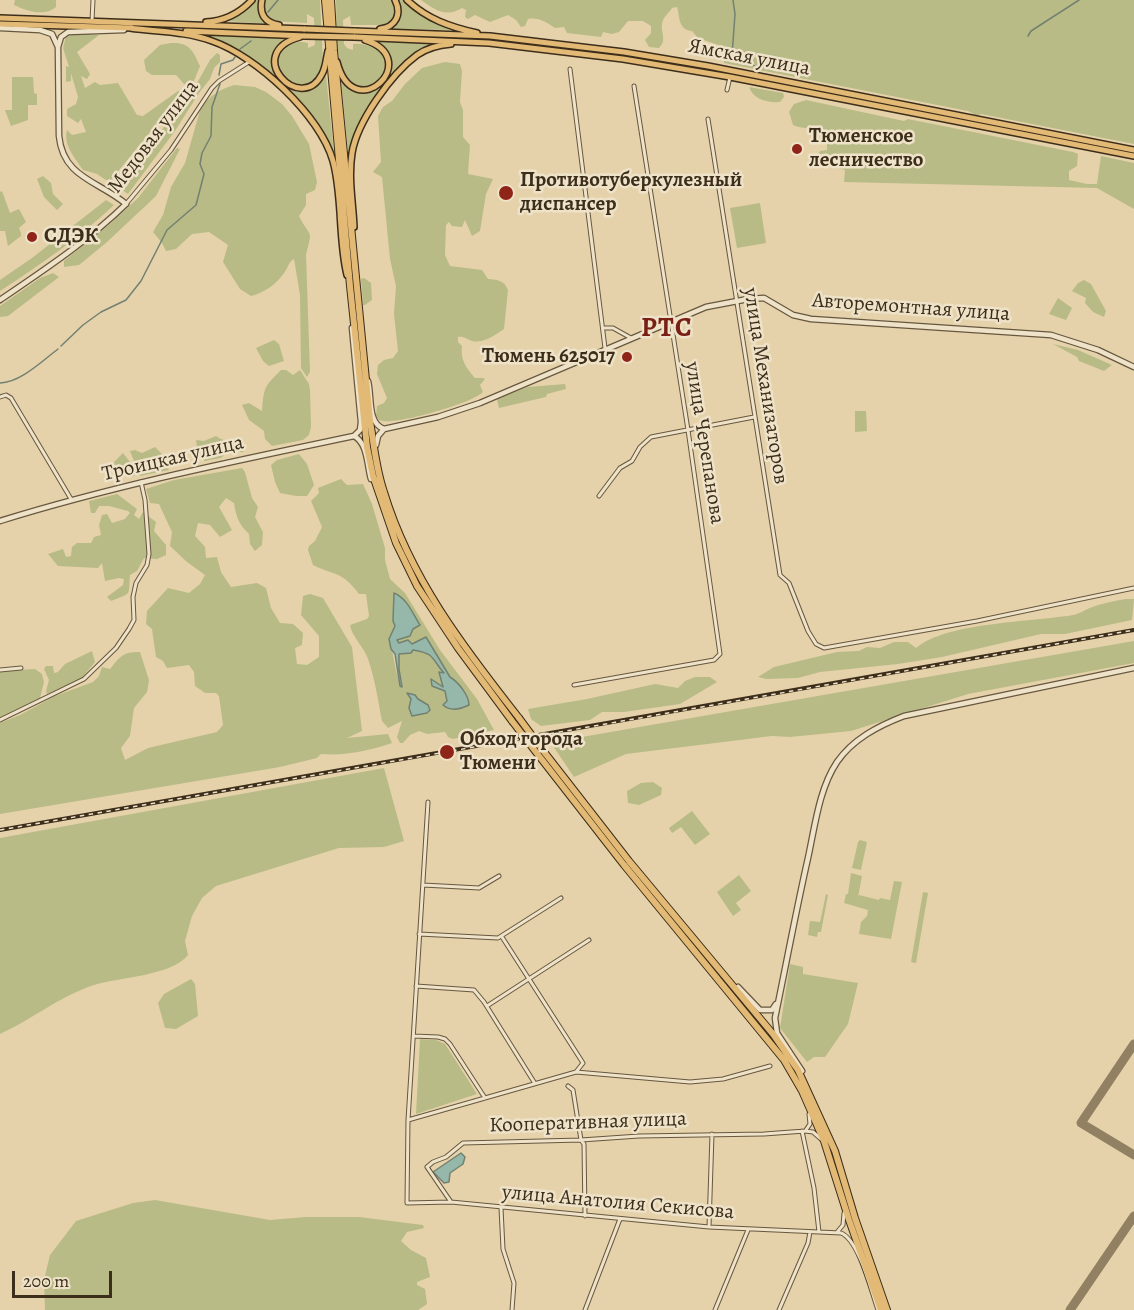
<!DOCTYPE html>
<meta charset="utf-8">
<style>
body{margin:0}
#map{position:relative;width:1134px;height:1310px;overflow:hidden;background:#e5d2aa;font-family:Alegreya,serif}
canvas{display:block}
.scale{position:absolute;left:12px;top:1271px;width:100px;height:27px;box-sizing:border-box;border:3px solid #3d2e1b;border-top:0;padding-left:8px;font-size:18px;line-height:21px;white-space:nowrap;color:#3d2e1b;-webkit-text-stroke:4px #eee2c8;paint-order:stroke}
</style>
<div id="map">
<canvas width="1134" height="1310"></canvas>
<div class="scale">200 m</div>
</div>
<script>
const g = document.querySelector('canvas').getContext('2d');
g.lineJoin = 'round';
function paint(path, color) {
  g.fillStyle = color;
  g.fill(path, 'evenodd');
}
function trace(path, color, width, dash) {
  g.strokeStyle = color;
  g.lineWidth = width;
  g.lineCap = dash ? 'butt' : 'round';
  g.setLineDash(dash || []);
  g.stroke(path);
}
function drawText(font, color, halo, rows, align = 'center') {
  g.font = font + ' Alegreya,serif';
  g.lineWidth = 5;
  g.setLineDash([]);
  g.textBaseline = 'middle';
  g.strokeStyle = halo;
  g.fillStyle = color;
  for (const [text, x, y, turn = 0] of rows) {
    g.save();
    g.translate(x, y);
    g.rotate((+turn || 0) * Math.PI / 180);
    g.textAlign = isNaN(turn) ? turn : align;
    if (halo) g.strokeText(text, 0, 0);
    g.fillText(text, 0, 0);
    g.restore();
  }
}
const green = new Path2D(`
 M15 0H56V7C44 17 27 11 14 5Z
 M255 0H259V14L267 24 227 21 241 13Z
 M265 0H320L323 62C317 105 261 77 282 50 288 42 299 41 308 43V48L315 45 314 18 307 14V23L273 21 264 12Z
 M336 0H392C398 10 396 19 386 25H351L350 16 343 20 344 44 347 48 353 50V44C374 42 400 60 380 80 370 91 350 88 344 75 335 53 337 24 336 0Z
 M399 0H404L424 17 453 30 393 29 401 13Z
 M421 0H1134V144L981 114 977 116 968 111 724 63V47L698 38 692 31C678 30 680 17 677 7L672 8C669 13 662 18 662 25 661 34 667 40 659 48L649 47 645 40 651 33V26L643 21H628L619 32 612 34 603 32 601 37 567 33 564 27 555 28C547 23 539 17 528 19L525 26 521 27 516 20 508 15 490 22 475 15 468 19 465 17 466 10 462 8C446 18 435 10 421 0Z
 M77 33 99 35 77 52 90 74 87 79 81 76 85 88 95 82 100 85 118 83 137 115 143 116 178 91 181 92V97L169 109 111 180H106L97 174 83 170C75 158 63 145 67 130L72 135 86 132 81 119 78 123 67 116V109L76 104 78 97 71 73V81L66 82V66L69 67 63 48 66 36Z
 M206 35 287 38C270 52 269 62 278 81L242 52Z
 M377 41 441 42 433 45 388 81C393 62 392 55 377 41Z
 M171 43C190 42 193 51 200 66L194 81 190 85 184 84 176 75H152L146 71 144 60 160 45Z
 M217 53 220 55V62L214 68 210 79 199 93 175 131 128 194 118 187 139 165 151 144 196 85 210 60Z
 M445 62 460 64 462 71 460 102 463 110V137L470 145 468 174 493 179 486 194 480 231 472 236 465 220 462 227 452 226 449 222 446 225 445 255 450 266 482 270 488 279C498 280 504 280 508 290L504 329C495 335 483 344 472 341 466 339 464 336 458 337V342L462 346C460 359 466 368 475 378H483L485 379 480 385 483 392C473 403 399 424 383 421 378 420 379 420 376 416L377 406 384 403 387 398 377 374 378 365 384 360 393 358 398 351 394 314 396 286 390 259 382 177 373 172 381 162 378 116 383 107 392 101 405 84 422 68Z
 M326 75 334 153V155L317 123 285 87C302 94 318 91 326 75Z
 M12 77H33L34 93 37 94V105H28V120L11 126 5 110H12Z
 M341 81C354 95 369 93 383 86L360 121 348 151Z
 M234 85 255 87 266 92 282 104 292 116 309 144 317 182 315 190 306 194V205L299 216C311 240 313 227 306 255L310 372 307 377 301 368 300 295 294 259C289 262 289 264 286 270 279 282 265 293 251 296L240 289 223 262 228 245 209 232 192 234 176 249 166 251 162 243 153 232 163 215 171 187 185 163 201 107C209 96 221 89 234 85Z
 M749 87 783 93 784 97 780 102C767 103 753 99 749 87Z
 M806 100 904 121 908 119 1073 152 1078 154 1077 166 1069 171V180L1087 184H1097L1101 156 1134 163V209L1097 188 844 182 845 170 837 168V163L828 165 826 157 814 161 820 151 827 150V131C816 127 804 130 793 125L789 112 794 104Z
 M177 148 180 149 156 196 106 243 79 265 64 267V261L110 224 138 198Z
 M43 176 51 183 53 194 63 204 57 210 44 197 37 179Z
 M2 191 10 213 19 209 26 222 19 228 21 233V236L8 246 5 231H0V192Z
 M106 200 114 205C79 238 40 265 0 291V280L32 258Z
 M760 203 766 243 737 248 730 208Z
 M53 273 59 277 8 316 0 317V306L40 278Z
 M364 278 371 283 372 300 365 305H363L361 279Z
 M1084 280 1091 284 1106 311 1104 317 1093 312 1085 303 1086 298 1072 291 1078 283Z
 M1058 298 1072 308 1066 320 1049 314Z
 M274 340 279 344 284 361 269 366 263 361 256 348Z
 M1053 344 1078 350 1112 365 1104 371 1079 361 1077 357Z
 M281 370H286L293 375 300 370 309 384 310 390 311 427 309 435 303 440 272 446 265 439 264 431 249 420 242 405 249 403 262 411C264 387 264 387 281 370Z
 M565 384 566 389 547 394 546 397 499 408 497 399 528 387Z
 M855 411H866L867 431 855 432Z
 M216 436C226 444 238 439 244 452H227L221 458 204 461 198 454 196 440 204 441Z
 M155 447 161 453 169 470 140 476 130 451 135 450 142 453Z
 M123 453 130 462 135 476 129 477 116 472 114 462Z
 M299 454 307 464 314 485 307 496H296L280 493 275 482 271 465 277 460Z
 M242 468 245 472 252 498 258 507 255 517 263 532 262 545 255 551 250 544 249 534C239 525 236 516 234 503L226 498 219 507 232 530 220 537 210 525 198 523 195 536 205 547 206 558 217 557 221 572 231 587 257 583 266 588 271 608 280 623 293 624 303 633 302 645 295 648 297 664 307 665 319 657V636L301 615 303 596 310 594 323 598 352 647 362 731 347 738 388 734 392 743C368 751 346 756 321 754L317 758 280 767 0 814V723L20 715 55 696 93 682 99 676 102 667 110 669C121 656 122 652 140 652L149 680 147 692 134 708 130 736 121 748 125 760 148 748 217 732 223 725 219 696 216 693H205L195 686 194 672 189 665 167 668 163 661 156 657 152 629 146 624 147 611 168 588 189 593 200 584 205 575 187 562 170 546 172 532 159 504 150 503 146 489 174 480Z
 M341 479 347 485 363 484 372 504 385 548V560L390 579 405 593 440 650 477 699 494 730 453 739 448 737 445 732 427 734 419 731 410 735 403 743H400L397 737 402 721 388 728 382 721C378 700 375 679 368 659 364 647 352 637 350 625L367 619 369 616 366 594H359C353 586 346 578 336 574 328 571 321 569 313 565L308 550 309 546 315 541 322 527 311 501 319 493 318 488ZM400 596 419 625 397 640 399 643 408 640 412 644 426 637 450 677 460 688 447 708 444 704 447 701 445 691 437 688 432 680 444 688 445 674C427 654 429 645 399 654V669L402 686C395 676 394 653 389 639L395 626 393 614 395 608 393 599Z
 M117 494 137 509 134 515 139 519 143 512 156 522 154 531 166 545V555L157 559 144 558 137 571 130 575C128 597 133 592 111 601L107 597 123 585 124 579 119 578 105 581 102 563 98 568 58 566 48 554 63 549 66 557 71 556 72 547 77 543H91L94 537 101 535 99 525 102 515 107 514 112 523 125 519 130 513 128 511 109 506H99L95 513H91L89 501Z
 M1126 599H1134L1132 620 1065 634H1041L942 657 898 664 820 672 798 678 766 679 758 677 774 667 837 652 859 651 867 647 880 648 894 642H908L916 648C947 622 1032 622 1073 615 1079 614 1085 610 1090 608 1102 603 1114 601 1126 599Z
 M1134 641V663L968 694 851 731 790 737 772 736 626 754 574 777 553 746 559 741Z
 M92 651 95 662 82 678 47 694 46 691 49 680 44 669 46 666H53L54 673 58 672 65 664Z
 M35 669 42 674 44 682 40 698 0 718V671Z
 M695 677H710L717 682 680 704 624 712H602L590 720 541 726 531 719 528 709 587 699 655 684 678 688 685 681Z
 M384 768 404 841 384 847 339 848 216 886 202 898 192 916 185 941 188 955C171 976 120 977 94 985 58 997 33 1019 0 1034V838Z
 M653 782 662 788 661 795 639 805 628 803 627 791 641 783Z
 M692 811 710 834 695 845 681 827 672 833 669 828Z
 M860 840 867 842 861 870 852 868 858 842Z
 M851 873 862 876 858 897 859 895 879 900 880 898 890 900 894 881 902 882 891 939 859 934 861 922 867 916 868 910 844 903 846 894H848Z
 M739 875 751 891 736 903 741 910 733 916 717 892Z
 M923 892 928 893 916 963 911 962Z
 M826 894 828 895 821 932H818L817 937 808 935 810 921 820 922Z
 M790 964 803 967V974L858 983 848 1024 825 1057H814L807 1062 780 1028Z
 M191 979 195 984 198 1016 176 1029 165 1028 158 1003 164 994Z
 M420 1039 436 1040 445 1044 477 1094 416 1114Z
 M155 1200 270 1220 306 1217H359L423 1225 424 1228 407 1232 401 1241 411 1250 426 1258 430 1277 417 1282V1285L425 1289 427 1304 418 1310H45L44 1280 50 1255 76 1221 133 1203Z`);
const water = new Path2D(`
 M394 593C407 598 413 614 420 625L413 629 410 636 397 640 399 643 408 640 412 644 426 637 450 677C458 682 469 695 469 705 461 709 451 712 443 705L447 701 445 691 432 686 431 679 443 687 439 672 444 673C430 657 436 654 413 650L411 653 399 654V669L402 687 400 686 395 654 391 649 389 639 395 626 393 621Z
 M407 693 415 695 418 699 428 705 430 710 427 713 412 716 409 708 411 699Z
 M461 1153 465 1157 463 1164 450 1173 449 1182 444 1183 433 1172Z`);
const stream = new Path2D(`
 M268 12 278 0
 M1028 36 1031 31 1079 0
 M240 49 251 41
 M732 56 735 14 733 0
 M739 58 750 62 755 67
 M219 75 221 64 233 60 235 57
 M61 346 83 325 101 312 126 300 141 281 167 230 196 205 204 174 200 164 202 153 211 136 212 107 220 84
 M0 383C21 382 42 361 58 349`);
const taxiway = new Path2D(`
 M1134 1044 1081 1123 1134 1155
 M1070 1310 1134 1216`);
const minor = new Path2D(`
 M92 21 93 0
 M570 69 605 348
 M727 90 730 77
 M708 119 780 575 789 583 808 631 816 644 824 648 977 621 1134 588
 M126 204 171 150 212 88 219 81 249 62
 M603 328H613L631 338
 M0 397 6 395 11 398 71 499
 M599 496 620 468 632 461 640 447 651 437 754 417
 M0 670 21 668
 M574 685 714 660 720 654 688 430 634 86
 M0 720 84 679 116 648 129 629 134 620 133 597 136 583 147 565 149 554 145 500 141 482
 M423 885 479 888 499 876
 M419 934 498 938 561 898
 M502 937 583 1063 576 1072
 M416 986 474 990 484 1002 534 1082
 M487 1006 589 940
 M414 1036 438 1037 445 1039 450 1044 485 1098
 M770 1066 723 1079 690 1082 576 1072 408 1120 407 1203 451 1202 709 1227 841 1233C859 1240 871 1291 878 1310
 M568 1086 573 1090 581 1140 584 1144 585 1216
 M408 1120 428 802
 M806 1130 810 1124 809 1114
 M802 1131 814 1188 819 1232
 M451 1202 427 1167 433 1162 446 1157 463 1143 581 1140 639 1136 764 1134 805 1131 813 1132 821 1139
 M501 1208 503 1249 514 1283 512 1310
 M709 1227 712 1134
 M838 1231 843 1225 844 1213
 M585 1310 620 1219
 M715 1310 748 1230
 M779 1310 808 1243 810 1232`);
const tertiary = new Path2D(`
 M0 28 40 30 52 34 58 47 59 136C63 178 99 181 126 204 88 241 44 270 0 300
 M58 47 61 37 68 32 124 30
 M352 328 361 422 360 430 354 436
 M368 381C372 397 367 423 384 429
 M384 429 438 417 480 403 706 307 748 299 764 298 793 315 811 319 1051 335 1098 350 1134 367
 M354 436C368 443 367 466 371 479
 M376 445 378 436 384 429
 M0 521C116 485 235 461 354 436
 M738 987 760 1010H772L776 1004
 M802 1071 777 1033 775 1018C786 965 796 911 808 858 815 826 819 789 837 762 853 739 878 726 904 716L1134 668`);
const primary = new Path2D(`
 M262 0C259 14 265 23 279 25
 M407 0C427 19 450 27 477 33
 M0 18 305 29
 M206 22C225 21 239 14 252 0
 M0 24 132 28
 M130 28C158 32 185 31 212 41 256 56 320 115 333 161 343 198 338 238 347 275
 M380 29C396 27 402 14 395 0
 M186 31 305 36
 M354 31 490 36 624 52 708 66 1134 150
 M300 37C241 53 301 116 322 74 326 67 326 59 328 51
 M354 37 489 43 623 59 730 77 1134 156
 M337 62C354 128 425 59 365 40
 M354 227C353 203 348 178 352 153 357 122 391 74 417 55 427 48 439 45 451 44`);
const trunk = new Path2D(`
 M325 0 350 286 367 447 373 476 396 543 417 586 458 648 512 721
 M331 0 334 51 370 421C374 445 376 469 384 492 410 578 464 648 519 718
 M545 753 629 861 773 1034 798 1070 835 1151 855 1218 887 1310
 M539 756 624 865 784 1060 802 1091 824 1141 849 1220 881 1310`);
const rail = new Path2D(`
 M0 830C378 764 756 698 1134 630`);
const primaryBridge = new Path2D(`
 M305 29 354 31
 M305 36 354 37`);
const trunkBridge = new Path2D(`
 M519 718 545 753
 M512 721 539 756`);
const markers = [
 [797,149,6,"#8f2418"],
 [506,193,8,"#8f2418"],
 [32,237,6,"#8f2418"],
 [627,357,6,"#8f2418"],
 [447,752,8,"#8f2418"]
];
const streetNames = [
 ["Ямская улица",749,58,11],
 ["Медовая улица",154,137,-53],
 ["Авторемонтная улица",911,308,4],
 ["улица Механизаторов",765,386,81],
 ["улица Черепанова",704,443,81],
 ["Троицкая улица",173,459,-13],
 ["Кооперативная улица",588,1123,-2],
 ["улица Анатолия Секисова",618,1203,5]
];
const poiNames = [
 ["Тюменское",809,137],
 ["лесничество",809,161],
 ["Противотуберкулезный",520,181],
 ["диспансер",520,205],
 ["СДЭК",44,237],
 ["Тюмень 625017",615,357,"right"],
 ["Обход города",460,740],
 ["Тюмени",460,764]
];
const districtNames = [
 ["РТС",667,329]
];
paint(green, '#b8bb86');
paint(water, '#96b8aa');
trace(water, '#728171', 1.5);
trace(stream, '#728171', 1.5);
trace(taxiway, '#918062', 9);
trace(minor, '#67573f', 5);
trace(tertiary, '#67573f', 7);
trace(primary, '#3d2e1b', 8);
trace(trunk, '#3d2e1b', 8);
trace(minor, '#eee2c8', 3);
trace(tertiary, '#eee2c8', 4.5);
trace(primary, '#e2b975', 5);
trace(trunk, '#e2b975', 6);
trace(rail, '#3d2e1b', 4);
trace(rail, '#eee2c8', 1.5, [4.5]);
trace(primaryBridge, '#3d2e1b', 8, []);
trace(trunkBridge, '#3d2e1b', 8, []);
trace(primaryBridge, '#e2b975', 5);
trace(trunkBridge, '#e2b975', 6);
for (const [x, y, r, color] of markers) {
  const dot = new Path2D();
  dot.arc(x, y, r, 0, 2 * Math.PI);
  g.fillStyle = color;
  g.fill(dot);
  trace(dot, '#eee2c8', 2);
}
drawText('21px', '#3d2e1b', '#eee2c8', streetNames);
drawText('bold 21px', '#3d2e1b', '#eee2c8', poiNames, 'left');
g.letterSpacing = '1.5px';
drawText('bold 27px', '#7a1f14', '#eee2c8', districtNames);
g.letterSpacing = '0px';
</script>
